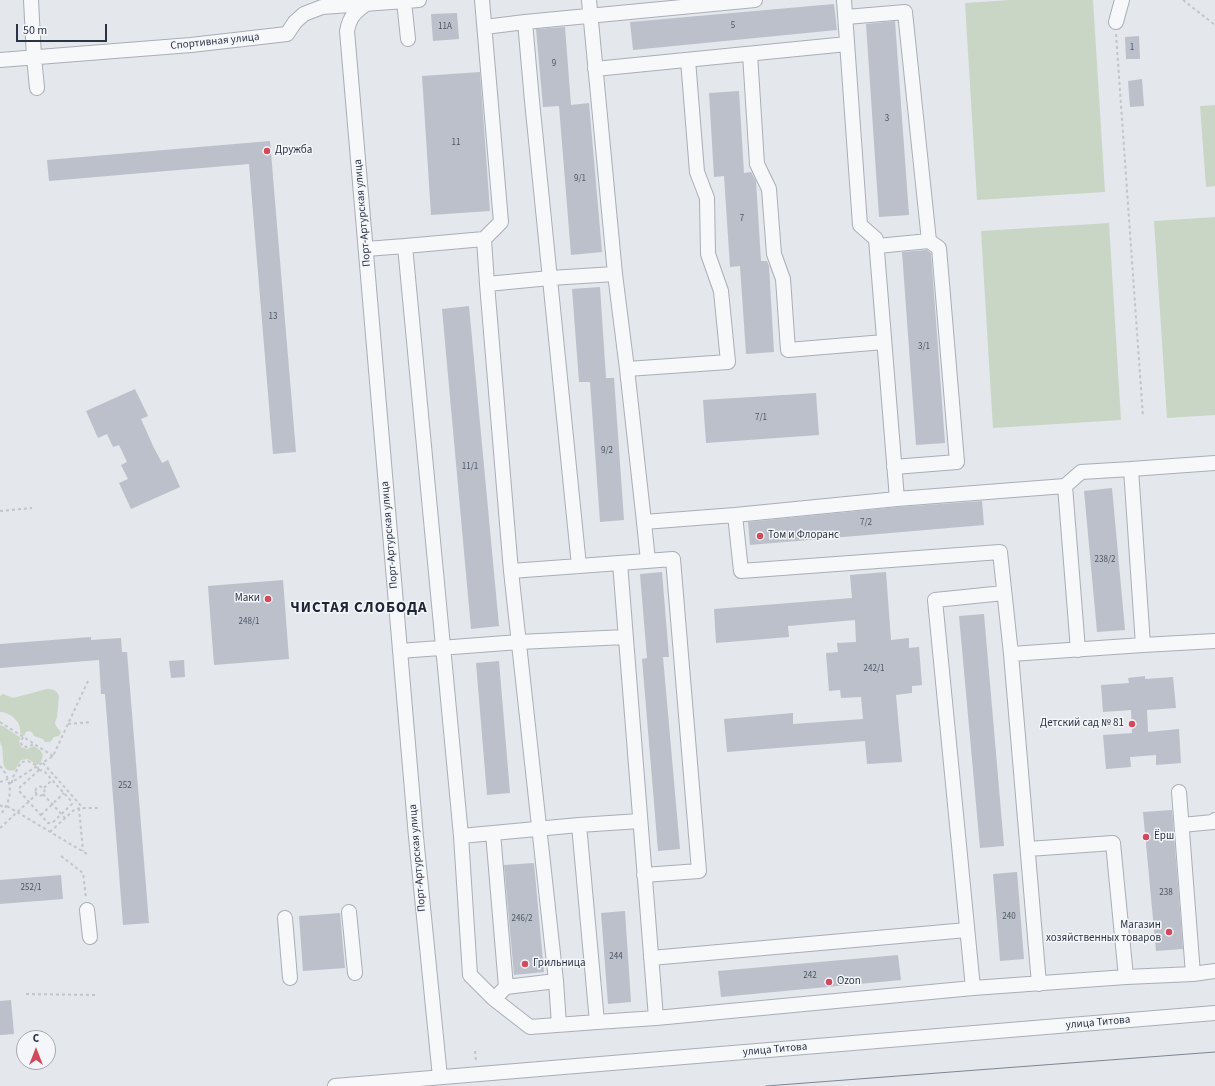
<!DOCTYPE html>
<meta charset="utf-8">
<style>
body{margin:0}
#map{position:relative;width:1215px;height:1086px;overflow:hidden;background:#e4e7ec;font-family:"Source Sans 3",sans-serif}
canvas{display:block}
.north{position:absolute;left:16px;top:1030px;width:40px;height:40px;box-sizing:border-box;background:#f4f6f9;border:1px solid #a4a8b1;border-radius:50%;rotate:0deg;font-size:11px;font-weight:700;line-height:16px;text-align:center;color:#2b3445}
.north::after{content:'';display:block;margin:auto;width:14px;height:18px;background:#d1495b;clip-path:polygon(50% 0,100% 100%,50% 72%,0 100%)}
.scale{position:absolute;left:16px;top:24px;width:91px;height:18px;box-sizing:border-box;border:2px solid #2b3445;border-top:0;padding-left:5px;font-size:12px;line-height:14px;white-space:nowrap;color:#2b3445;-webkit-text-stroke:3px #f4f6f9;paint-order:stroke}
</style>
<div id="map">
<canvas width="1215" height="1086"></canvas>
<div class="north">С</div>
<div class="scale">50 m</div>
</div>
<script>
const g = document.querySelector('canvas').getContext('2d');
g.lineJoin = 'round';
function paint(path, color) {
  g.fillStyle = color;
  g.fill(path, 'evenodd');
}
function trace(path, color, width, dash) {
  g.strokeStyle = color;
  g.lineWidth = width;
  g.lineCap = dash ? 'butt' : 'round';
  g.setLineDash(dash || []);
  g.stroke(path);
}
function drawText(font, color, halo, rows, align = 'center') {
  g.font = font + ' "Source Sans 3",sans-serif';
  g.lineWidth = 3;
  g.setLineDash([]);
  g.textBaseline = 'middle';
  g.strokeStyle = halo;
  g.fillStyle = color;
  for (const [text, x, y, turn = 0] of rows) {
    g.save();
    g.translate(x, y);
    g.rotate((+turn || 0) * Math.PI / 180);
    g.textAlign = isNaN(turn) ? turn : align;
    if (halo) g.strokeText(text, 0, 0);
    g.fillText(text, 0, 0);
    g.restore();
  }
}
const green = new Path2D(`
 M1010 0H1093L1105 192 977 200 965 3Z
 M1215 105V186L1206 187 1200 106Z
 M1215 217V415L1167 418 1154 221Z
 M1109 223 1121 420 993 428 981 231Z
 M47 689C52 689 57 690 59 696L57 717 55 723 56 726 61 732 59 736 54 737 50 742H45L43 739 34 736 32 732 28 731 26 732 24 736 20 733C22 722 10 712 0 712V696L3 694 13 698Z
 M0 725 3 726 21 738 19 741 21 747 27 749 34 746 40 750 43 755 41 762 37 765 28 759 21 760 15 770C0 774 4 757 2 747 2 745 0 744 0 742 0 737 0 730 0 725Z`);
const building = new Path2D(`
 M834 4 837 30 633 50 630 22Z
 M457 13 459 39 433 41 431 14Z
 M895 21 909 215 879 217 866 24Z
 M565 27 571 105 589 103 602 252 571 255 559 106 543 107 536 29Z
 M1139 36 1140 59H1126L1125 37Z
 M480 72 490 211 431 215 422 76Z
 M1142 79 1144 106 1130 107 1128 81Z
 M739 91 744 173 751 172 756 181 761 261H767L769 266 774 352 746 354 740 266 730 267 724 176 714 177 709 93Z
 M270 141 296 452 273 454 249 164 49 181 47 160Z
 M927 250 931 253 945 443 916 445 902 252Z
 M600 287 606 378H614L624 520 600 522 590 382H579L572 289Z
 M469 306 499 626 471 629 442 309Z
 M135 389 148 416 141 419 153 446 162 463 168 460 180 487 131 509 119 483 128 479 121 465 127 462 119 445 113 447 107 434 98 438 86 411Z
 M816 393 819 435 706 443 703 400Z
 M1112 488 1125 630 1097 632 1084 491Z
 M982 501 984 525 750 545 748 522 898 507Z
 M662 572 669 657H663L680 849 658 851 642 659 647 658 640 574Z
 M886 572 891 640 909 638V648L919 647 922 685 912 686V693L896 695 902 762 867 764 865 741 727 752 724 719 793 713V724L863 719 861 697 841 698 840 690 829 691 826 653 838 652 837 643 856 642 855 620 788 626 789 637 716 643 714 609 852 598 850 575Z
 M283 580 289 659 214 665 208 586Z
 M984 614 1004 846 980 848 959 616Z
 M91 637V640L121 638 122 652H127L149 923 123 925 105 694H101L99 660 0 668V644Z
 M184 660 185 677 171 678 169 661Z
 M499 661 510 793 487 795 476 663Z
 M1145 676V679L1173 677 1176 708 1147 710 1148 732 1179 729 1181 763 1156 765V755L1130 757 1131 767 1106 769 1103 735 1132 733 1131 710 1103 712 1101 685 1129 683 1128 678Z
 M1172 810 1183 949 1156 951 1143 812Z
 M534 863 544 972 514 975 504 865Z
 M1017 872 1024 959 1000 961 993 874Z
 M61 875 63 899 0 904V880Z
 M625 911 631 1002 608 1004 601 913Z
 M340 913 345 968 303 971 299 916Z
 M898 955 901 980 721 997 718 971Z
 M11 1000 14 1034 0 1035V1001Z`);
const path = new Path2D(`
 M1183 0 1215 25
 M1116 34 1143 417
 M0 511 32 508
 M0 722 53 756
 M68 724 92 722
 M23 737 21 742 22 746 28 747 34 744
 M43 763 83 808H100
 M0 766C13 780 13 801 0 815
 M39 770 44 771 71 801 72 804 52 823H48L20 792 19 789 20 787Z
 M0 782 8 779
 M12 783V779L21 762 28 761 37 766 39 770
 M9 784 53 756 88 681
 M35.5 791a4.5 4.5 0 1 1 9 0a4.5 4.5 0 1 1-9 0Z
 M44 788 52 780
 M43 794 65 818
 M0 805 5 808
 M7 806 87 854
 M79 808 83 851
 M41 815 64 793
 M0 828 37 794
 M50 832 75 809 83 808
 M61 856 83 873 86 898
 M26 994 97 995
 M475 1051 476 1061`);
const minor = new Path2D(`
 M31 0 34 57 37 88
 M482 0 501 222 484 239 405 246 461 836 579 825
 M589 0 615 274 627 369 644 522 735 515 897 499 876 239 860 225 844 0
 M404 1 408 39
 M366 4C355 12 350 16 347 31L416 837 440 1077
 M846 17 905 12 929 241 939 248 957 462 894 467
 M1116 22 1122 0
 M485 27 525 22
 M750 54 757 164 769 189 774 254 783 279 788 350 884 342
 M0 60 191 45 287 34 295 22 304 14 322 7 419 0
 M595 69 847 44
 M484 239 487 284 511 571 556 981 559 1025
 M877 246 929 241
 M366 249 405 246
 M487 284 550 278 615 274
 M627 369 728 362 721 291 708 254 707 198 697 172 688 60
 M1131 469 1215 463
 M1065 486 1078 650
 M897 499 1065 486 1081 472 1131 469 1143 645 1011 654
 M735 515 741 571 1000 552 1011 654 1039 984
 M644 522 648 561
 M620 563 656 1018
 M511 571 579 566
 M1143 645 1215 641
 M400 651 519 642 625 637
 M640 821 579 825 597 1022 656 1018 973 988 1126 977 1113 843 1028 849
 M1182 825 1213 822 1215 820
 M493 833 506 987
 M461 836 470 975 494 999 530 1027 597 1022
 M644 875 699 871 673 559 579 566 532 101 525 22 755 0
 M87 910 90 937
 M349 912 355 973
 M285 918 290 978
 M651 958 967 930
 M1193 974 1215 971
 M1126 977 1193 974 1179 792
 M973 988 935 600 1004 593
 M500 993 506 987 556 981
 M335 1086 1215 1013`);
const tram = new Path2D(`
 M766 1086 1215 1052`);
const markers = [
 [267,151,4,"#d1495b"],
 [760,536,4,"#d1495b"],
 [268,599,4,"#d1495b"],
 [1132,724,4,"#d1495b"],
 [1146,837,4,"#d1495b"],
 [1169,932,4,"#d1495b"],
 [525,964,4,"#d1495b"],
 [829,982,4,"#d1495b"]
];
const numberNames = [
 ["5",733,26],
 ["11А",445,27],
 ["1",1132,48],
 ["9",554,64],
 ["3",887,119],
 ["11",456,143],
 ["9/1",580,179],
 ["7",742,219],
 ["13",273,317],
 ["3/1",924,347],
 ["7/1",761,418],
 ["9/2",607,451],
 ["11/1",470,467],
 ["7/2",866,523],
 ["238/2",1105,560],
 ["248/1",249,622],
 ["242/1",874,669],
 ["252",125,786],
 ["252/1",31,888],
 ["238",1166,893],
 ["240",1009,917],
 ["246/2",522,919],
 ["244",616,957],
 ["242",810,976]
];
const streetNames = [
 ["Спортивная улица",215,42,-6],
 ["Порт-Артурская улица",363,213,-95],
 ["Порт-Артурская улица",390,535,-95],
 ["Порт-Артурская улица",418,858,-95],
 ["улица Титова",1098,1023,-5],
 ["улица Титова",775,1050,-5]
];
const poiNames = [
 ["Дружба",275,151],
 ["Том и Флоранс",768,536],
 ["Маки",260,599,"right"],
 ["Детский сад № 81",1124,724,"right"],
 ["Ёрш",1154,837],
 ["Магазин",1161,926,"right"],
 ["хозяйственных товаров",1161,939,"right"],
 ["Грильница",533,964],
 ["Ozon",837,982]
];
const districtNames = [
 ["ЧИСТАЯ СЛОБОДА",359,609]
];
paint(green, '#c9d6c5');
paint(building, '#bbc0ca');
trace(minor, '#a9aeb7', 16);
trace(path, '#c2c5cb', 2, [3, 3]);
trace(minor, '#f7f8fa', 14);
trace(tram, '#7d8696', 1);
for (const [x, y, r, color] of markers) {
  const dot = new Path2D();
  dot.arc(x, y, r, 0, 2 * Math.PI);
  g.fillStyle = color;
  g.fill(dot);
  trace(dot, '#f4f6f9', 1.5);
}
drawText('9px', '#4f5766', null, numberNames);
drawText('11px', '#2b3445', '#f4f6f9', streetNames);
drawText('11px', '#2b3445', '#f4f6f9', poiNames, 'left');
g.letterSpacing = '1px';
drawText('bold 15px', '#1d2536', '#f4f6f9', districtNames);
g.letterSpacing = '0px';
</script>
